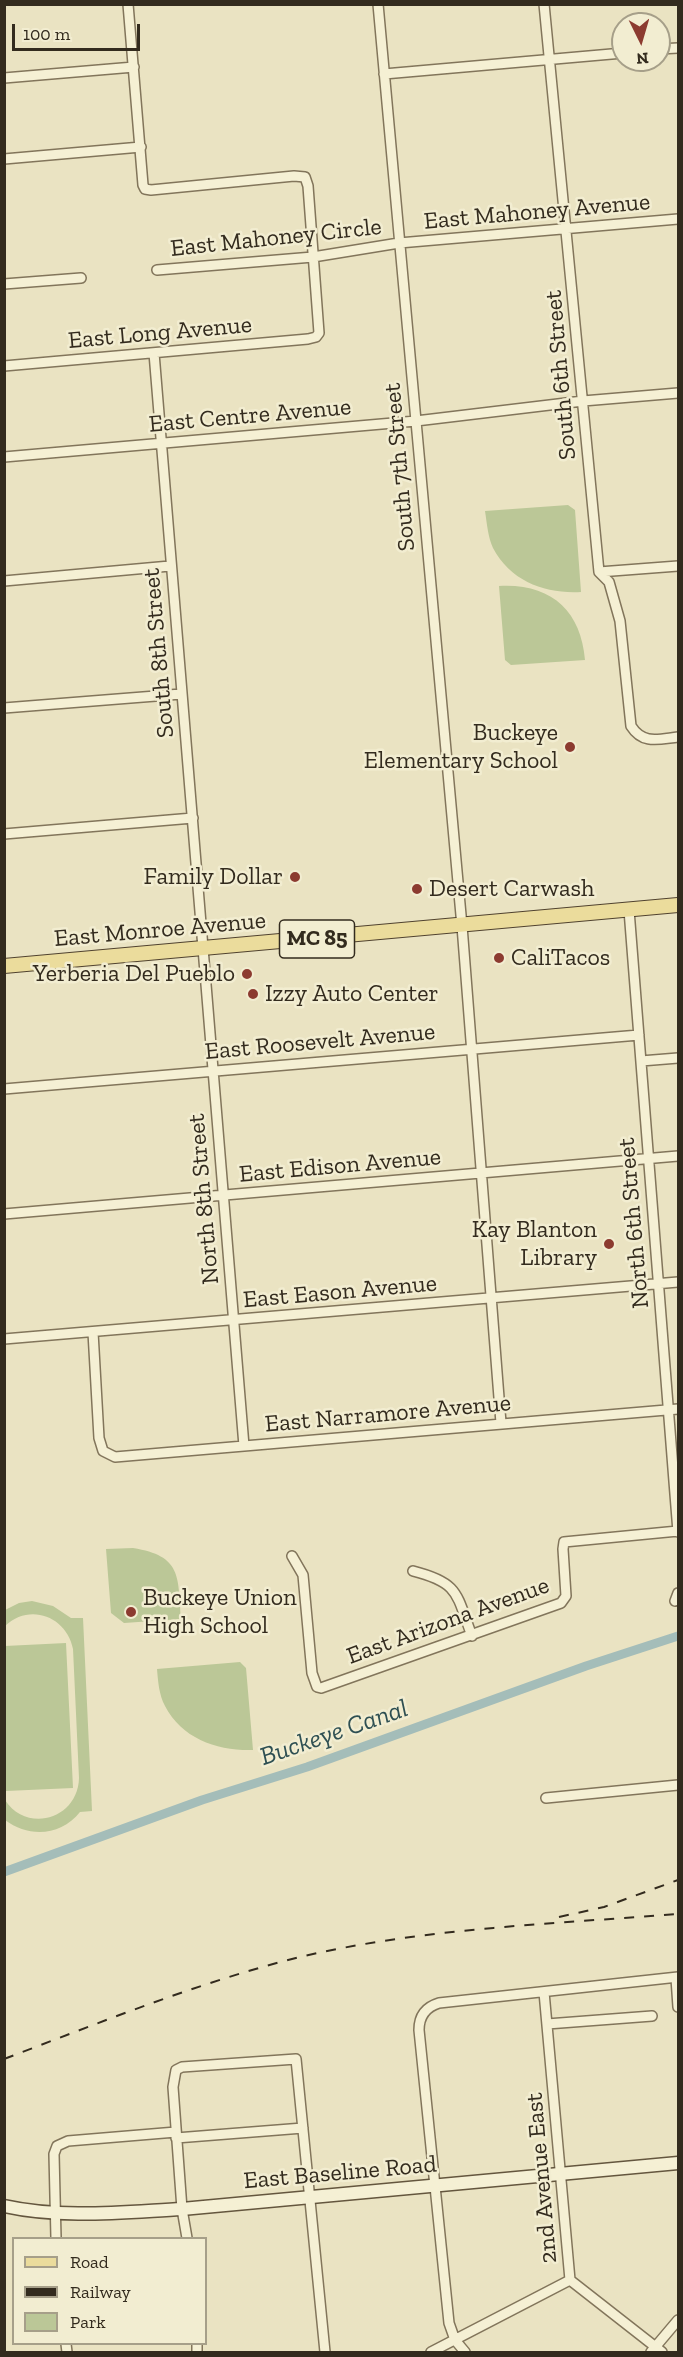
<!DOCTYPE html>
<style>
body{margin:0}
#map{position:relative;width:683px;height:2357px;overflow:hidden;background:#eae3c2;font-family:"Zilla Slab",serif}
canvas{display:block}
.frame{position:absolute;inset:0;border:6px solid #332b1e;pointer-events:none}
.legend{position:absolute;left:12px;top:2237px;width:195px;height:108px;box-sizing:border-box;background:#f2edd1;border:2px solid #a69f89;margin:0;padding:8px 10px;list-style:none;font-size:18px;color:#332b1e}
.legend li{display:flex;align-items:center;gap:12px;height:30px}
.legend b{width:30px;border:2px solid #a69f89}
.north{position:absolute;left:611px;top:12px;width:60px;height:60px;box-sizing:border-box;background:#f2edd1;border:2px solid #a69f89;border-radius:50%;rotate:175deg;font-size:16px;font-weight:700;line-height:24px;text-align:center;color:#332b1e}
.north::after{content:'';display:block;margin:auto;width:21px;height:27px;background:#8c3b30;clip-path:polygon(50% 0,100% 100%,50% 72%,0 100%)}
.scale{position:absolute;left:12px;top:24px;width:128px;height:27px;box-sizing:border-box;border:3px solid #332b1e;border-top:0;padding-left:8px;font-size:18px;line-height:21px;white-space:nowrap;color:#332b1e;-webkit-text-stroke:4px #f2edd1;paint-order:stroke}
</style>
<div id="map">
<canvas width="683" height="2357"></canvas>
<div class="frame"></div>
<ul class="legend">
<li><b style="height:8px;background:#ebdc9c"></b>Road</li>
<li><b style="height:8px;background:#332b1e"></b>Railway</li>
<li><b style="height:16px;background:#bbc797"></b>Park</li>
</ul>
<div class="north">N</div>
<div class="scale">100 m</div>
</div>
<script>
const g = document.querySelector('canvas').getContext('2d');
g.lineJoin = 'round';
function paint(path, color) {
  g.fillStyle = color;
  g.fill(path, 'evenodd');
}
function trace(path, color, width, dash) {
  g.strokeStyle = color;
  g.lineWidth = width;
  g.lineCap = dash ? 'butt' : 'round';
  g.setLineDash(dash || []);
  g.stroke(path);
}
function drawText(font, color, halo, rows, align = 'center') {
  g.font = font + ' "Zilla Slab",serif';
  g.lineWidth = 5;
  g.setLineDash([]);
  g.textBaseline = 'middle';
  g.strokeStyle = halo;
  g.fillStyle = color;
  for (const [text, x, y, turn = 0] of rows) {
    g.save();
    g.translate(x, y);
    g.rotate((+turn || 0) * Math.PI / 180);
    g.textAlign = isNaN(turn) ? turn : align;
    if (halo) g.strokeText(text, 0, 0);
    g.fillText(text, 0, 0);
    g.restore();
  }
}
const green = new Path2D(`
 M568 505 575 510 581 592C546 594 511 582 493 548 488 537 487 524 485 511Z
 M499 586C550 583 581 610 585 660L511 665 505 660Z
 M133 1548C182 1556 178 1576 181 1619L124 1623 111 1613 106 1549Z
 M32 1601 53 1606 71 1618H83L92 1811 80 1812C61 1836 29 1838 5 1820V1800C27 1834 78 1819 79 1778L73 1649C67 1617 30 1602 5 1626V1610L19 1603Z
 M66 1643 73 1788 6 1791 5 1646Z
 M240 1662 246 1668 253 1750C218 1751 182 1739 165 1706 159 1695 158 1681 157 1669Z`);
const canal = new Path2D(`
 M4 1872 202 1800 307 1767 586 1666 678 1636`);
const minor = new Path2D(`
 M378 4 462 926 501 1423
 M544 4 599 572 609 582 620 621 631 726C643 745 659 739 678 737
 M659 49 678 48
 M384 74 623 53
 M4 78 134 67
 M4 159 141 147
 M157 270 313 257 399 243 678 219
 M4 284 81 278
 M154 353 244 1446
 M4 366 308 339 316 337 319 333 308 186 305 177 294 176 151 190 145 189 143 185 128 4
 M4 457 416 421 583 401 678 393
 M599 572 678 566
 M4 581 170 566
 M4 708 181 694
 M4 834 193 818
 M629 910 678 1532
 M641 1061 678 1058
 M4 1089 639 1035
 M4 1214 678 1156
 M93 1332 99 1438 103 1451 115 1457 678 1409
 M4 1339 678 1282
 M292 1556 303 1575 312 1673 317 1687 321 1688 561 1603 566 1596 563 1549 564 1542 678 1531
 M413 1571C460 1583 456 1594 472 1636
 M675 1601 678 1593
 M546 1798 678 1785
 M676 1978 678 2007
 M544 1992 570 2280 662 2352
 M547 2024 652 2016
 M176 2138 303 2128
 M56 2238 54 2154 57 2146 68 2141 176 2132
 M187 2238 182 2209 173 2087 176 2070 182 2067 296 2059 325 2352
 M66 2344 67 2352
 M197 2344V2352
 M431 2352 570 2280
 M465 2352 455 2340 449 2323 419 2030C419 2016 426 2007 439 2003L678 1977
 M651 2352 678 2320`);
const secondary = new Path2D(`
 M4 2206C63 2219 123 2212 182 2209L678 2163`);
const primary = new Path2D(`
 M4 966 678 905`);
const rail = new Path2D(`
 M559 1917 604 1907 678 1880
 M4 2059C102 2022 199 1982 300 1957 423 1928 553 1924 678 1914`);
const markers = [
 [570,747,6,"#8c3b30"],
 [295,877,6,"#8c3b30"],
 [417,889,6,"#8c3b30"],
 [499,958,6,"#8c3b30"],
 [247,974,6,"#8c3b30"],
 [253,994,6,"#8c3b30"],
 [609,1244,6,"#8c3b30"],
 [131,1612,6,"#8c3b30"]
];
const shields = [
 [317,939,75]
];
const shieldNames = [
 ["MC 85",317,939]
];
const streetNames = [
 ["East Mahoney Avenue",537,212,-5],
 ["East Mahoney Circle",276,238,-6],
 ["East Long Avenue",160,333,-5],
 ["South 6th Street",561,375,-95],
 ["East Centre Avenue",250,416,-5],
 ["South 7th Street",400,467,-95],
 ["South 8th Street",159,653,-95],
 ["East Monroe Avenue",160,930,-5],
 ["East Roosevelt Avenue",320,1042,-5],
 ["East Edison Avenue",340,1166,-5],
 ["North 8th Street",204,1199,-95],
 ["North 6th Street",634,1223,-95],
 ["East Eason Avenue",340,1292,-5],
 ["East Narramore Avenue",388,1414,-5],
 ["East Arizona Avenue",448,1621,-20],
 ["East Baseline Road",340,2173,-5],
 ["2nd Avenue East",542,2178,-95]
];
const poiNames = [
 ["Buckeye",558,733],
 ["Elementary School",558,761],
 ["Family Dollar",283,877],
 ["Desert Carwash",429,889,"left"],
 ["CaliTacos",511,958,"left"],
 ["Yerberia Del Pueblo",235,974],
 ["Izzy Auto Center",265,994,"left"],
 ["Kay Blanton",597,1230],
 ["Library",597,1258],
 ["Buckeye Union",143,1598,"left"],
 ["High School",143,1626,"left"]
];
const waterNames = [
 ["Buckeye Canal",334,1733,-19]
];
paint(green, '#bbc797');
trace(canal, '#a4bdb9', 9);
trace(minor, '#82755b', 12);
trace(secondary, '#64563e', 15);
trace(primary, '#50422f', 16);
trace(minor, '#f5f0d4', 9);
trace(secondary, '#f5f0d4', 12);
trace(primary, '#ebdc9c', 14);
trace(rail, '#332b1e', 2, [10, 10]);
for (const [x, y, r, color] of markers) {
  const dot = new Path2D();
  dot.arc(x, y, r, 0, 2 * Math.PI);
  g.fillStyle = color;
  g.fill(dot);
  trace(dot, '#f2edd1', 2);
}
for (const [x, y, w] of shields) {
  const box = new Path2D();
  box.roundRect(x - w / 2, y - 19, w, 38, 4.5);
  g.fillStyle = '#f2edd1';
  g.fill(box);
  trace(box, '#332b1e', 1.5);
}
drawText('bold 22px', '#332b1e', null, shieldNames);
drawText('24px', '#332b1e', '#f2edd1', streetNames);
drawText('24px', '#332b1e', '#f2edd1', poiNames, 'right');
drawText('italic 26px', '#2e4f52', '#f2edd1', waterNames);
</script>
